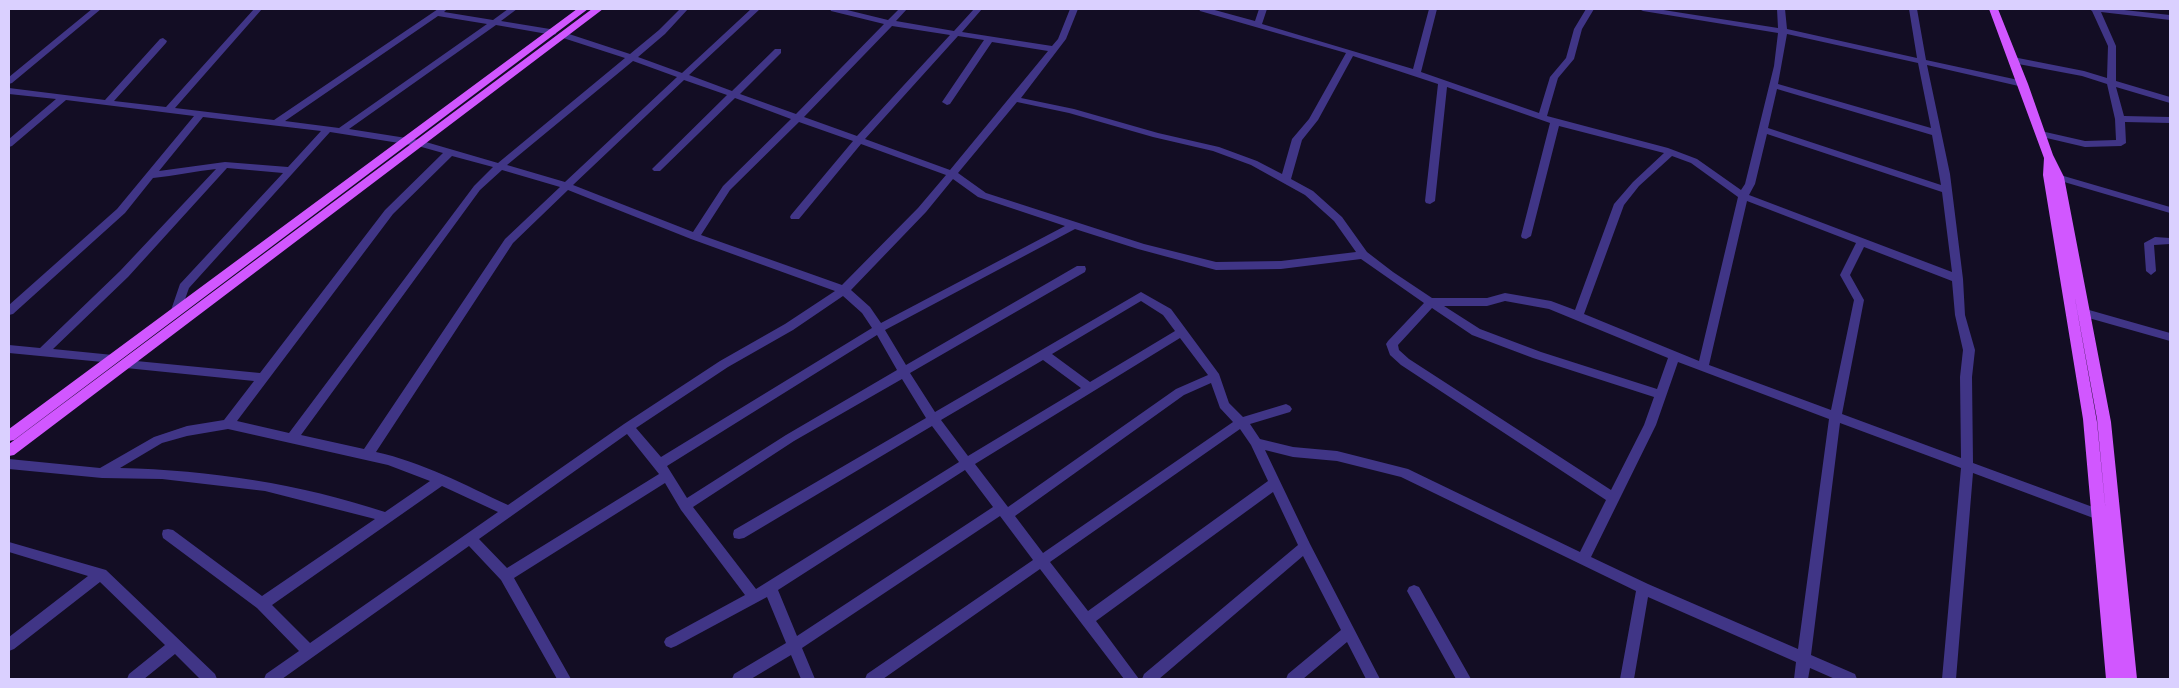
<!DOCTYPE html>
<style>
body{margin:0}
#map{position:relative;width:2179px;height:688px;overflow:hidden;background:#130d24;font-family:"Fira Sans Condensed",sans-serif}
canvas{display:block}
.frame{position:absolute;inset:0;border:10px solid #dad0ff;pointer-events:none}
</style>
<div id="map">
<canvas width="2179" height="688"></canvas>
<div class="frame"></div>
</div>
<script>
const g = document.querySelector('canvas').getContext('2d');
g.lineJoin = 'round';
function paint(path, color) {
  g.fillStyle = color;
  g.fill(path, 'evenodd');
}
const minor = new Path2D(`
 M92 9H101L12 83 9 84V77Z
 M254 9H262L175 108 274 120 438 9H447L444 12 493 20 508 9H517L501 21 556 30V34L553 35 496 25 349 129 419 140 498 163 625 58 560 37V33H566L630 54 659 30 680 9H688L665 34 638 57 682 73 751 9H760L689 75 732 91 775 49H781V53L740 94 796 114 884 24 831 11 830 9H843L888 20 899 9H907L896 21 954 31 974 9H982L962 32 1052 46 1058 39 1070 9H1078L1066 39 1021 98 1074 109 1158 133 1219 147 1257 161 1282 174 1292 139 1309 119 1346 53 1200 11 1199 9H1211L1255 21 1259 9H1267L1262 24 1413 69 1429 9H1437L1421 72 1539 113 1550 77 1566 58 1574 29 1586 9H1594L1582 29 1574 59 1558 78 1547 116 1668 148 1697 159 1741 190 1745 184 1774 66 1778 33 1643 11 1639 9H1657L1778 28 1777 9H1785L1787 29 1917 58 1909 9H1917L1926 60 2023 81 2027 84 2023 87 1927 65 1950 174 1963 279 1965 315 1975 350 1972 377 1973 463 2109 513 2110 517 2109 521 2104 522 1973 473 1956 679H1942L1961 468 1840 423 1811 655 1855 674 1857 679H1835L1810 668 1808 679H1794L1796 662 1648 597 1634 679H1620L1636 591 1401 477 1337 461 1293 457 1265 450 1310 544 1380 679H1366L1347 642 1303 679H1286L1288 674 1341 630 1303 556 1159 679H1142L1144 674 1298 545 1273 492 1096 621 1139 679H1124L1040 569 883 679H865L867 674 1033 560 1000 516 802 648 815 679H801L791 655 751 679H732L734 674 786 643 767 597 676 646 671 648 666 646 664 642 666 638 745 595 681 510 665 483 514 578 571 679H557L501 580 469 546 282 679H264L266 674 299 651 257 608 163 538 162 534 163 530 168 529 173 530 262 596 375 519 265 491 162 479 102 478 9 469V459L100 468 154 437 187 426 224 420 254 381 126 368 122 367 120 364 122 361 126 360 260 373 385 210 443 153 418 146 330 132 189 288 179 316H171L170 313 180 284 283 173 227 168 128 277 53 349 113 355 117 356 119 359 117 362 113 363 9 353V345L40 348 120 271 216 169C195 171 175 176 153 178L125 213 13 314 9 315V305L117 209 194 116 66 100 12 146 9 147V139L56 99 9 94V88L105 100 160 39 163 38 167 41 166 43 114 101 166 107ZM438 16 487 24 339 128 285 121ZM892 26 950 35 857 136 804 117ZM1787 34 1918 63 1931 128 1778 84ZM958 36 984 40 942 102 947 105 950 104 992 42 1048 51 950 170 865 139ZM1353 56 1438 84 1425 201 1426 203 1430 204 1435 201 1447 87 1550 123 1521 236 1522 238 1526 239 1531 236 1559 126 1664 153 1633 182 1614 204 1575 310 1551 301 1505 293 1487 298H1432L1393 272 1367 252 1342 217 1313 191 1291 179 1302 140 1318 120ZM633 61 677 77 565 182 507 165ZM684 80 727 95 654 167 652 169 654 171H660L735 98 791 119 723 186 693 232 573 185ZM1777 89 1932 135 1941 185 1768 128ZM1017 102 1069 113 1153 137 1213 151 1251 165 1305 195 1334 221 1356 252 1281 261 1216 262 1144 244 986 193 958 173ZM203 117 321 131 288 167 225 162 159 171ZM799 122 853 141 791 215 790 217 791 219H799L861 144 946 175 918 208 842 285 701 235 730 190ZM1767 134 1942 192 1952 272 1749 195 1755 184ZM452 156 493 167 474 186 289 433 237 421 393 214ZM1672 156 1691 163 1738 197 1699 361 1584 314 1624 205 1639 186ZM502 170 560 187 505 239 364 449 301 435 480 190ZM953 179 978 197 1065 226 881 323 870 307 851 290 926 212ZM568 190 691 239 835 291 785 324 720 361 624 424 508 505C465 485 422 462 376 452L513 243ZM1747 201 1856 243 1840 275 1854 300 1831 410 1709 365ZM1075 229 1138 249 1216 270 1281 269 1361 259 1424 303 1388 341 1386 344 1390 355 1401 365 1606 500 1580 552 1408 469 1337 451 1293 447 1260 439 1250 424 1290 412 1292 409 1290 406 1286 404 1243 417 1229 403 1219 374 1171 309 1141 292 935 412 910 373 1085 272 1086 269 1085 266H1077L906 365 885 330ZM1864 247 1952 281 1955 315 1963 350 1960 377 1961 458 1842 414 1864 300 1850 275ZM843 296 862 313 872 328 661 457 636 428 728 367 793 330ZM1141 301 1163 315 1175 331 1090 382 1052 354ZM1505 301 1549 309 1668 358 1657 389 1541 352 1480 329 1444 306H1487ZM1432 308 1472 335 1533 358 1654 397 1644 425 1611 490 1409 359 1399 350 1398 345ZM877 335 897 370 786 435 687 498 667 466ZM1180 338 1208 375 1176 389 1008 507 975 464ZM1043 360 1081 388 968 456 941 420ZM1678 362 1829 419 1798 649 1648 584 1591 557 1656 425ZM902 379 926 418 734 530 733 534 734 538 739 539 744 538 932 426 959 462 756 589 693 507 794 441ZM1211 383 1220 408 1233 422 1043 553 1015 516 1184 395ZM228 429 388 465 430 481 385 512C300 484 210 470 120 468L162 443 187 436ZM1240 429 1251 445 1268 481 1088 611 1050 562ZM627 434 659 474 507 568 479 539ZM965 470 993 507 797 636 778 590ZM442 486 498 512 310 643 272 605Z
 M2089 9H2115L2170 15V20L2101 12 2116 46V81L2170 97V103L2116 87 2124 116 2170 117V123L2125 122 2126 143 2121 146 2085 147 2038 136V132L2041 131 2085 141 2116 140 2115 119 2107 84 2082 76 2013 63 2009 60 2013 57 2084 71 2107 78 2108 46 2092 11Z
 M2050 172 2170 207V213L2047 177 2045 175 2047 173Z
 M2155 237 2170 238V244L2154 245 2156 271 2151 275 2146 271 2144 243Z
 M2075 306 2170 333V341L2071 313 2070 310Z
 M9 542 106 570 215 674 217 679H200L175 654 144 679H127L129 674 165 645 100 582 14 649 9 651V637L88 576 9 552Z
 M1414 585 1419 587 1471 679H1456L1407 591 1409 587Z`);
const major = new Path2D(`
 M577 9H588L14 440 9 441V429Z
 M592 9H603L14 455 9 456V444Z
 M1989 9H1998L2028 84 2053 155 2064 177 2111 422 2137 679H2106L2083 419 2043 175 2044 158ZM2074 293 2097 422 2106 514 2097 419Z`);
paint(minor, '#403586');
paint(major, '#d157ff');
</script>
